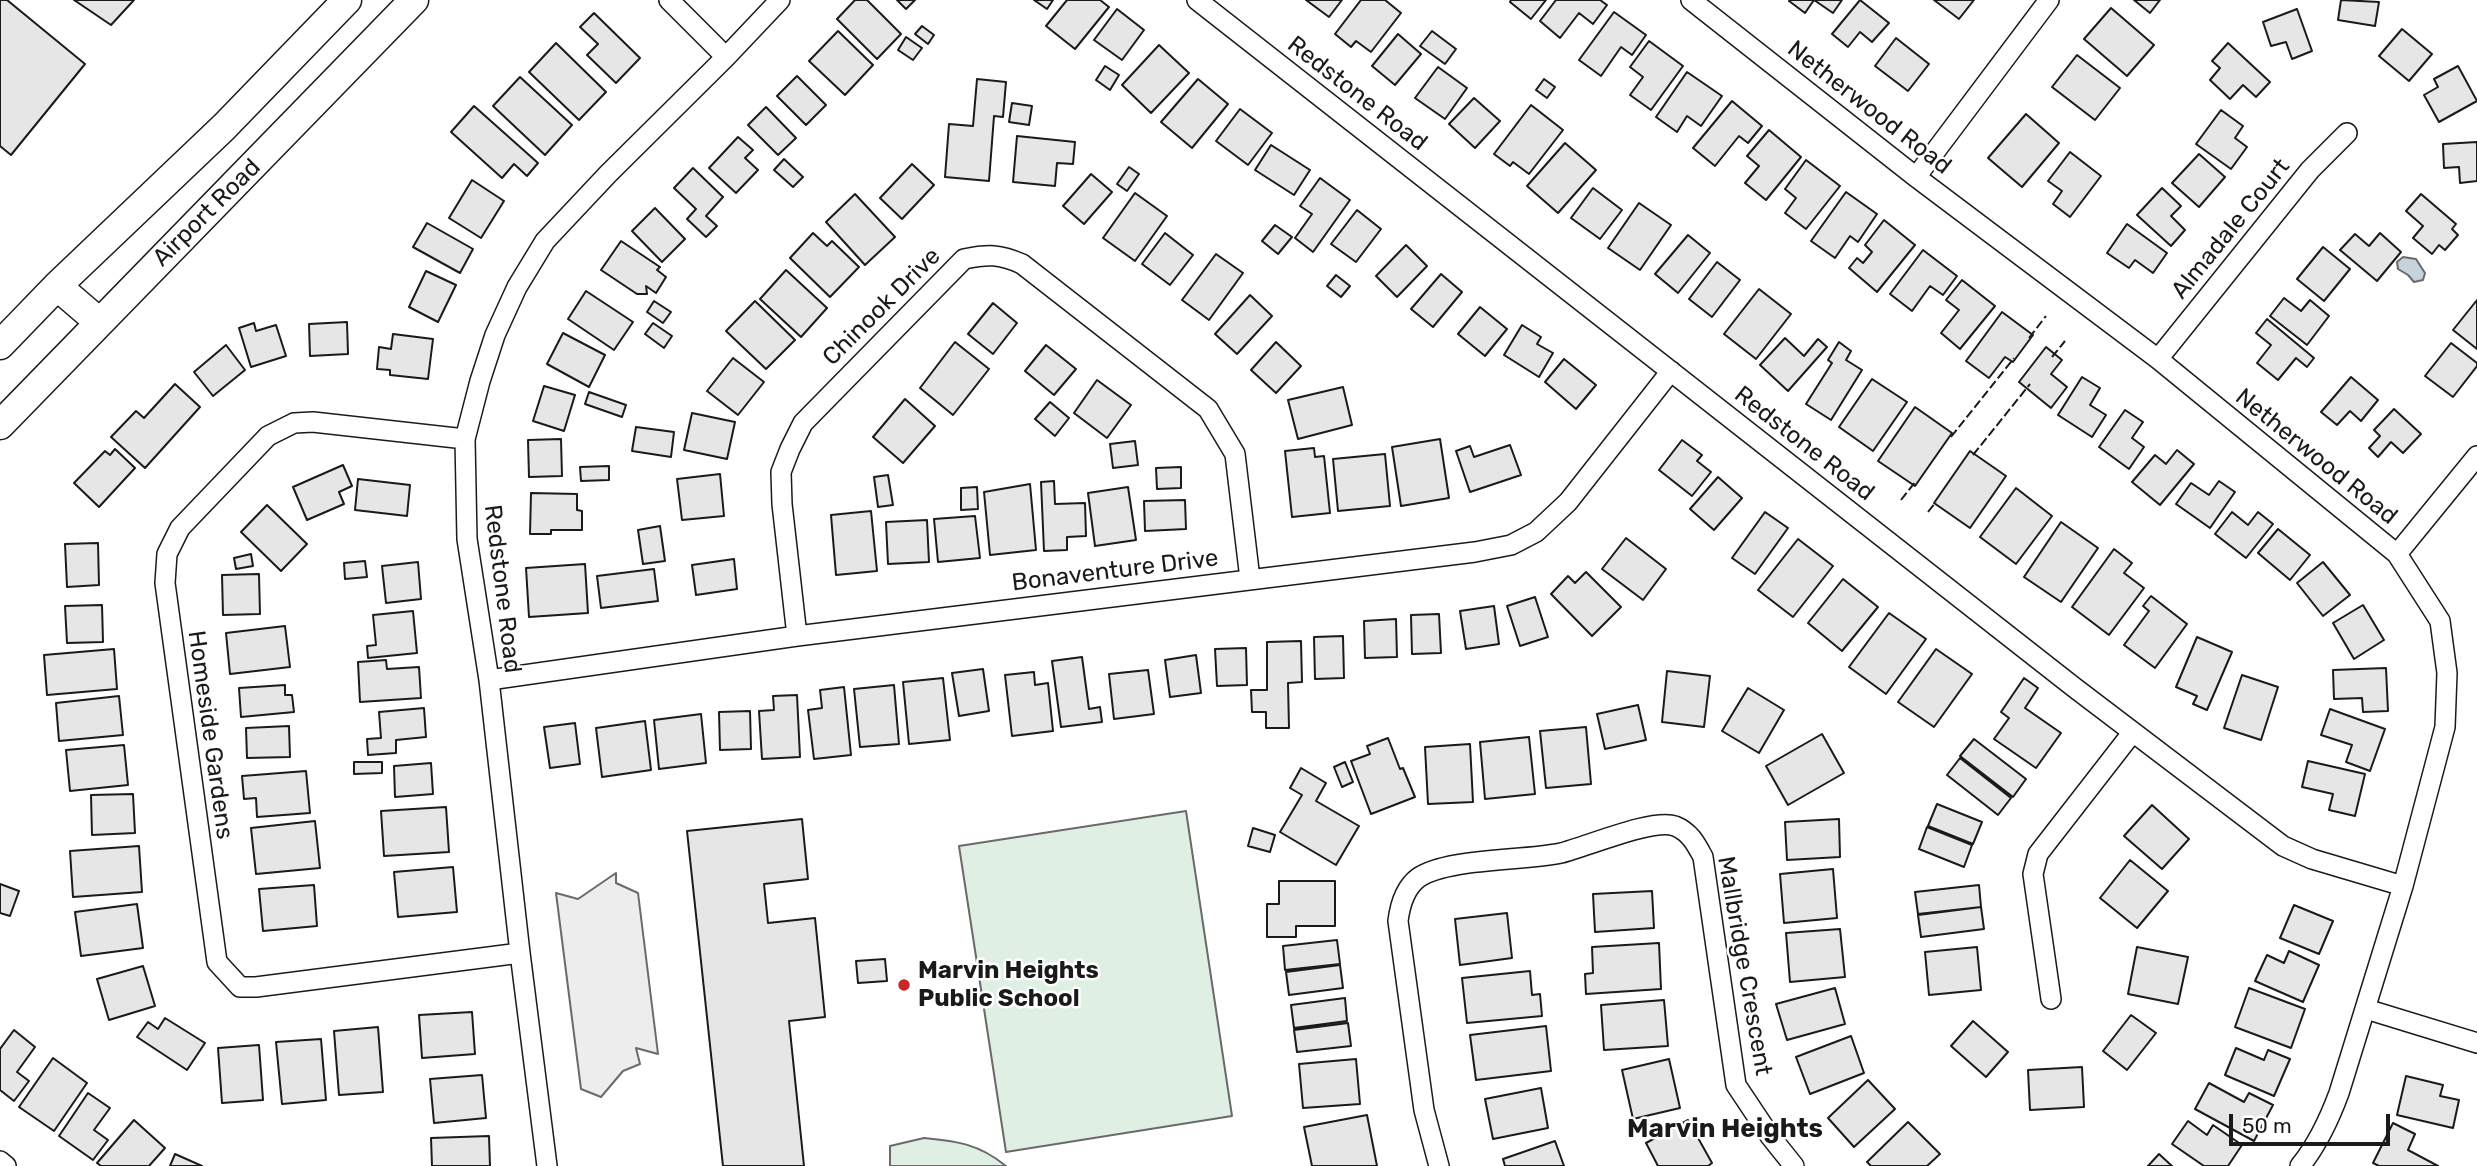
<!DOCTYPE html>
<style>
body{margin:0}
#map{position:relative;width:2477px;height:1166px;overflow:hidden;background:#fff;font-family:Rubik,sans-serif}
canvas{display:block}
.scale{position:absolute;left:2229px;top:1114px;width:161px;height:32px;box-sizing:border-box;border:4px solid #1a1a1a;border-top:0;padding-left:9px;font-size:21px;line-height:24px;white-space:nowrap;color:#1a1a1a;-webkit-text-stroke:5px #fff;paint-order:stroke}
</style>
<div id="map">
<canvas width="2477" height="1166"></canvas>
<div class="scale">50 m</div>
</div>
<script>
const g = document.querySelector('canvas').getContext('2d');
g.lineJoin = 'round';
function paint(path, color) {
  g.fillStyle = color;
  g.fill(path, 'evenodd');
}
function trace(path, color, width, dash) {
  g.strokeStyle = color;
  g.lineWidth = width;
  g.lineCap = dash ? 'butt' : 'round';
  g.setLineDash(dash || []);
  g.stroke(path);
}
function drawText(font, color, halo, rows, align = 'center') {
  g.font = font + ' Rubik,sans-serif';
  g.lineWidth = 5;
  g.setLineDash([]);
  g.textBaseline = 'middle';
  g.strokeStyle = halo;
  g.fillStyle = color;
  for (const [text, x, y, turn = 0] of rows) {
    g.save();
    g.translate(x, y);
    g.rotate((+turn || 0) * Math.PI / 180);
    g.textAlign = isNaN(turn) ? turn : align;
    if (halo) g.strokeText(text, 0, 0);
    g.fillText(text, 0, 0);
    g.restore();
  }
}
const green = new Path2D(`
 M1186 811 1232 1116 1006 1152 959 846Z
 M924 1138C957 1141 979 1144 1006 1166H890V1146Z`);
const parking = new Path2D(`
 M616 873V883L638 893 658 1054 636 1048 640 1064 623 1071 601 1097 581 1089 556 893 578 899Z`);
const water = new Path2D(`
 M2403 257 2416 259 2425 273 2423 280 2414 282 2408 275 2398 269 2397 262Z`);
const building = new Path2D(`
 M0 0H7L85 64 11 155 0 146Z
 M74 0H134L111 25Z
 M855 0H867L901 34 877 59 837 19Z
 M897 0H915L906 9Z
 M1034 0H1053L1047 9Z
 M1067 0H1100L1109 7 1075 49 1046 26Z
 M1306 0H1342L1329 17Z
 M1361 0H1385L1401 13 1371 52 1356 41 1351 47 1335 34Z
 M1511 0H1546L1531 19 1510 2Z
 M1556 0H1600L1607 5 1593 24 1579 13 1560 38 1540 21Z
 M1790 0H1842L1833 13 1814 0 1805 13 1789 1Z
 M1860 0 1889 23 1872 42 1860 32 1848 47 1832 34Z
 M1934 0H1974L1959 19Z
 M2134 0H2160L2150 13Z
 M2341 0 2379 2 2375 26 2338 20Z
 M2111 8 2154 45 2127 76 2084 39Z
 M1117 9 1144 30 1122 60 1094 40Z
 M2297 9 2312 51 2292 59 2286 42 2271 46 2263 22Z
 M1614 12 1646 35 1632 55 1621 47 1601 76 1579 60Z
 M594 13 640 58 616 83 587 55 598 44 580 27Z
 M922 26 934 35 928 44 915 34Z
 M2402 29 2432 54 2409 81 2379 56Z
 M838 31 873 65 845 95 809 61Z
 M1432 31 1456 49 1445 64 1420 46Z
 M1398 34 1421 54 1395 85 1372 66Z
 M906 37 922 48 913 60 898 50Z
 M1896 38 1929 64 1908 91 1875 66Z
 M1649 41 1683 66 1651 110 1630 95 1643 77 1630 67Z
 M556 43 606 92 579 120 529 72Z
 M2228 43 2270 82 2256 97 2243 85 2230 99 2210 80 2220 68 2212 61Z
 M1159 45 1189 73 1151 113 1122 85Z
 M2077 55 2120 88 2095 120 2052 87Z
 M1105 66 1119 75 1110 90 1096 80Z
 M2458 66 2477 101 2439 122 2424 95 2438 87 2434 79Z
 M1438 67 1467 88 1445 119 1415 98Z
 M1687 72 1722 96 1701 126 1687 116 1677 132 1656 117Z
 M797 76 826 105 806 125 777 96Z
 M520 77 572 125 545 155 493 106Z
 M977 79 1006 82 1003 117 994 116 989 181 945 177 949 124 973 126Z
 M1198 79 1228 104 1192 148 1161 122Z
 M1544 79 1555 87 1547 98 1536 90Z
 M1474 98 1500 121 1475 148 1449 124Z
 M1732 101 1762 126 1748 143 1739 136 1715 166 1693 148Z
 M1012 103 1032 106 1029 125 1009 122Z
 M1531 105 1563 130 1529 174 1513 162 1510 166 1494 154Z
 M474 106 538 163 527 176 514 164 502 178 451 132Z
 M766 107 796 138 778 155 748 125Z
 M1240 109 1272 133 1248 165 1216 141Z
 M2221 110 2243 126 2235 138 2247 147 2231 169 2196 144Z
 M2026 114 2059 143 2022 187 1988 158Z
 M1769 130 1801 157 1766 200 1745 183 1759 166 1747 156Z
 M1017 136 1075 142 1073 164 1057 163 1055 186 1013 182Z
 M738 137 753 150 745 158 758 170 736 193 709 168Z
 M2477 142V181L2460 183 2459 167 2444 168 2443 144Z
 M1565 143 1596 170 1558 213 1527 186Z
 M1271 145 1310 170 1294 195 1255 170Z
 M2070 152 2101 176 2070 217 2053 204 2062 191 2048 181Z
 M2199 154 2225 177 2199 207 2172 183Z
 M784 159 803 177 793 187 774 170Z
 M1806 160 1840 186 1806 229 1785 213 1796 198 1785 189Z
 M912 164 934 185 902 219 880 198Z
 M1129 167 1139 174 1127 191 1117 184Z
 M693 168 723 197 706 216 717 226 706 237 687 219 696 209 674 188Z
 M1091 174 1112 192 1084 224 1063 206Z
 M1320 178 1350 200 1313 252 1295 238 1312 214 1300 206Z
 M472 180 504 201 481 238 449 218Z
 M1593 188 1622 210 1600 239 1571 218Z
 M2162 188 2181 206 2171 216 2185 230 2171 246 2137 215Z
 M1846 192 1877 214 1858 242 1850 236 1835 258 1811 241Z
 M1135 193 1167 216 1135 261 1103 238Z
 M855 194 895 237 865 265 826 222Z
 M2421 194 2456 224 2452 229 2458 235 2445 250 2439 245 2432 254 2413 238 2423 226 2406 211Z
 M1639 203 1671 225 1640 270 1608 248Z
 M655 208 685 239 662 262 632 231Z
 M1357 210 1381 229 1356 262 1331 244Z
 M1884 220 1915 245 1877 292 1849 268 1857 258 1863 263 1872 252 1865 245Z
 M427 223 473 249 460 273 413 247Z
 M2127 224 2167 253 2153 273 2135 260 2129 268 2107 253Z
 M1275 225 1292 237 1278 254 1262 241Z
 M813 233 827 246 832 241 859 267 830 297 790 258Z
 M1165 233 1193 255 1170 285 1142 264Z
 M2380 233 2401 252 2377 281 2340 250 2355 234 2369 246Z
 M1688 235 1710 253 1678 293 1655 274Z
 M621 241 660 267 657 270 666 277 656 293 646 286 647 294H637L601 270Z
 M1406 245 1427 266 1397 297 1376 276Z
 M2323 247 2350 269 2324 301 2297 279Z
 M1923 250 1957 276 1943 295 1930 286 1912 311 1890 294Z
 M1216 254 1243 273 1209 320 1182 300Z
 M1717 262 1740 280 1712 317 1689 299Z
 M786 270 827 308 801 337 760 299Z
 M426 271 456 285 438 322 409 307Z
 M1441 274 1462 292 1433 327 1411 309Z
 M1336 275 1350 286 1341 297 1327 286Z
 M1962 280 1995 306 1960 349 1941 333 1959 310 1946 300Z
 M1759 289 1791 314 1756 359 1724 334Z
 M586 291 633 322 614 350 568 319Z
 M1250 295 1272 316 1237 354 1215 334Z
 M2284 298 2301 311 2310 300 2329 316 2307 345 2270 316Z
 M2477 300V349L2453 330Z
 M654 301 671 312 663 323 647 312Z
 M755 301 795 340 766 369 726 331Z
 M993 303 1017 323 993 354 968 334Z
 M1480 307 1507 329 1485 356 1458 334Z
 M2002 312 2033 335 2013 362 2005 357 1989 378 1966 361Z
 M2267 319 2314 358 2307 367 2296 358 2278 380 2257 363 2271 345 2256 333Z
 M347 322 348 354 310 356 309 324Z
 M254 323 256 331 276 325 286 356 251 367 239 328Z
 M653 323 672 336 664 348 645 334Z
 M1522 325 1541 337 1537 344 1553 353 1539 377 1504 355Z
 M563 333 605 355 589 387 547 364Z
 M393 334 433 339 428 379 390 375V370L377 369 379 347 391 349Z
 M1785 338 1804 356 1818 339 1827 347 1788 391 1760 365Z
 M955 342 989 369 953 415 920 388Z
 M1276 342 1301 366 1276 393 1251 370Z
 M1839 342 1851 351 1846 360 1862 370 1831 420 1806 404 1832 363 1828 360Z
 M2451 343 2477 363V366L2453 397 2425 376Z
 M226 345 245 370 213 396 194 372Z
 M1046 345 1076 369 1054 395 1025 371Z
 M2046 347 2062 360 2051 374 2067 387 2051 408 2019 382Z
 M733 358 764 382 738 415 707 391Z
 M1564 359 1596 385 1576 409 1545 382Z
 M2082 377 2100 388 2090 405 2106 415 2092 437 2058 415Z
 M2351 377 2378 400 2361 421 2350 411 2337 425 2321 412Z
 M1872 379 1907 402 1873 451 1839 427Z
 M1097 380 1131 405 1107 438 1074 413Z
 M175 384 200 407 145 468 111 437 136 411 144 418Z
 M544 386 575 395 564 431 533 421Z
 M1343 387 1352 425 1298 439 1288 400Z
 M589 392 626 405 622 417 585 404Z
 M905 399 935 426 903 463 873 437Z
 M1050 402 1069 418 1055 436 1035 419Z
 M1915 407 1952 433 1915 486 1878 461Z
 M2394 409 2421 434 2403 453 2391 442 2378 457 2369 448 2380 436 2374 430Z
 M2125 410 2143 422 2132 438 2144 447 2129 469 2099 447Z
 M692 413 735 422 727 459 684 450Z
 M636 427 674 432 671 457 632 451Z
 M561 439 562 476 529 477 528 440Z
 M1440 439 1449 498 1401 506 1392 447Z
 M1682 440 1702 455 1697 461 1711 472 1692 496 1659 470Z
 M1135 441 1138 465 1113 468 1110 444Z
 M1510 445 1521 475 1470 492 1456 451 1470 446 1474 457Z
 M1314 448 1315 457 1324 456 1330 513 1292 517 1285 451Z
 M115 449 135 468 99 507 74 483 105 451 110 455Z
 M2177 450 2194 464 2160 505 2132 482 2155 455 2166 464Z
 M1970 451 2006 476 1970 528 1934 503Z
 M1385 454 1390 506 1338 511 1333 459Z
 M343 465 352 486 339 492 344 504 307 520 293 487Z
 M609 466V480L581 481 580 467Z
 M1181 467V488L1157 489 1156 468Z
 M720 474 724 516 682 520 677 479Z
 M888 475 893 505 878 507 874 477Z
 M1718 477 1742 498 1714 530 1690 509Z
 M358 479 410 485 407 516 355 510Z
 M1054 481 1055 504 1085 503 1086 536 1067 537V550L1044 551 1041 482Z
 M2219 481 2235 492 2210 528 2176 504 2191 483 2209 495Z
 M1030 484 1036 550 990 555 984 492Z
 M977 487 978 509 961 510V488Z
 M1128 487 1136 540 1095 546 1088 493Z
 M2016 488 2052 516 2016 564 1980 537Z
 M531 493 577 494V510L582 511V530H551V534H530Z
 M1185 500 1186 529 1145 531 1144 501Z
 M267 505 307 544 281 571 241 532Z
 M871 511 877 571 836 575 831 515Z
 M1765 512 1788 528 1755 574 1732 558Z
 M2232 512 2248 525 2258 512 2273 524 2246 558 2215 534Z
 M975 516 980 558 938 562 934 519Z
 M927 520 929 562 888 564 886 522Z
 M2061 522 2098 548 2061 602 2024 577Z
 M660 526 665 561 643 564 638 530Z
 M2278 529 2310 555 2290 580 2258 553Z
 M1626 538 1666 569 1643 600 1602 569Z
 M1798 539 1833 566 1793 617 1758 590Z
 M98 543 99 585 67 587 65 544Z
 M2114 549 2132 563 2124 573 2144 588 2109 635 2072 607Z
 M251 554 253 566 236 569 234 558Z
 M734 559 737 589 696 595 692 565Z
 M365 561 367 577 345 579 344 563Z
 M418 562 421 599 386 603 382 566Z
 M2323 562 2350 595 2323 616 2297 583Z
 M585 564 588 613 529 617 526 568Z
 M654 569 658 601 601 608 597 576Z
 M1586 572 1621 607 1592 636 1551 594 1568 576 1575 583Z
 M259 574 260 614 223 615 222 575Z
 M1843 579 1878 607 1842 651 1808 623Z
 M2151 596 2187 624 2155 668 2124 645 2149 611 2143 606Z
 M1535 597 1548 637 1520 646 1507 606Z
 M102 605 103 642 67 643 65 606Z
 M2363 605 2384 640 2354 659 2333 623Z
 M1494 606 1499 644 1466 649 1460 611Z
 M413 611 417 653 368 658 367 646 376 645 373 615Z
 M1889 613 1926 639 1886 694 1849 667Z
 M1439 614 1441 653 1412 654 1411 615Z
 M1396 619 1397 657 1365 658 1364 621Z
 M285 626 290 667 230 674 226 633Z
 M1343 636 1344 678 1315 679 1314 637Z
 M2197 637 2232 652 2207 710 2193 704 2197 696 2176 687Z
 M1301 641 1302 682 1288 683 1289 728H1266V712H1252L1251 690H1267V642Z
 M1246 648 1247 685 1217 686 1215 649Z
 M114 649 117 689 47 695 44 655Z
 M1936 649 1972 674 1934 727 1898 702Z
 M1196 655 1201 693 1170 697 1165 660Z
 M1082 657 1089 709 1100 707 1102 722 1061 727 1052 661Z
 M386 660 387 669 419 667 421 698 360 702 358 662Z
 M2386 668 2388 711 2363 712 2362 698 2334 699 2333 670Z
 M983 669 989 711 959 716 952 673Z
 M1148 670 1154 714 1114 719 1109 674Z
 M1667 671 1710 676 1704 727 1662 722Z
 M1034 672 1035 685 1048 683 1053 731 1012 736 1005 675Z
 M2242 675 2278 687 2261 740 2224 728Z
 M943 678 950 740 909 744 903 682Z
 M2024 678 2038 688 2025 708 2061 733 2036 768 1994 739 2009 718 2001 712Z
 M285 685V695H292L294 712 241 717 239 688Z
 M894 685 899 744 860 747 854 689Z
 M844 687 851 755 814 759 808 710 822 708 820 690Z
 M1748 688 1784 710 1759 753 1722 731Z
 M797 695 800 757 762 759 759 711 774 710 773 696Z
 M119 696 123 735 59 741 56 703Z
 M1638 705 1646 740 1605 749 1597 714Z
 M424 708 426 737 396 740V753L368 755 367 739 381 738 379 712Z
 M2330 709 2385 729 2370 771 2346 762 2352 745 2321 735Z
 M750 711 751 749 720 750 719 712Z
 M701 714 706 763 659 769 654 720Z
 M645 721 651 770 602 777 596 728Z
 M575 723 580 764 550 768 544 727Z
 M289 726 290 757 247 758 246 728Z
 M1586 727 1591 784 1546 788 1540 731Z
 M1822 734 1844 773 1788 805 1766 766Z
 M1529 737 1535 794 1485 799 1480 742Z
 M1388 738 1400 769 1403 768 1415 797 1371 814 1351 761 1370 754 1367 746Z
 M1974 739 2026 779 2013 797 1960 756Z
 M1470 744 1473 802 1428 804 1425 747Z
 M124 745 128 785 70 791 66 750Z
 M1960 758 2011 798 1998 815 1947 775Z
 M2308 761 2365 774 2355 816 2329 810 2333 794 2302 787Z
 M354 762H382V773L354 774Z
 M1345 762 1353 782 1342 787 1334 767Z
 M431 763 433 794 395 797 394 766Z
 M1301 768 1326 783 1316 801 1359 826 1336 865 1280 832 1302 795 1290 788Z
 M306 771 310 813 257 817 256 798 244 799 242 776Z
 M133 794 135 833 92 835 91 795Z
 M1937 804 1982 822 1973 844 1928 826Z
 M2152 805 2189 839 2162 869 2124 836Z
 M446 807 449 852 384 856 381 811Z
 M802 819 808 879 764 884 768 923 815 918 825 1017 789 1021 804 1166H723L687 831Z
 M1839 819 1840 857 1787 860 1785 822Z
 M315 821 320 868 256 874 251 828Z
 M1927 827 1972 845 1964 867 1919 849Z
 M1253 828 1275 835 1270 852 1248 846Z
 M139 846 142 892 73 897 70 851Z
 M2130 860 2168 891 2137 928 2100 898Z
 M453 867 457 912 398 917 394 872Z
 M1833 869 1837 918 1784 923 1780 874Z
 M1279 881H1335V926H1296V937H1267V904H1279Z
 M0 884 19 891 10 916 0 913Z
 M314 885 317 926 263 931 259 889Z
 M1979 885 1981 907 1918 914 1915 892Z
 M1652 891 1654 928 1595 932 1593 894Z
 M137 904 143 948 81 956 75 912Z
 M2294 905 2333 921 2319 954 2280 938Z
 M1981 907 1984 929 1921 937 1918 915Z
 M1507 913 1512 958 1460 965 1455 919Z
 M1840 929 1845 977 1790 982 1786 933Z
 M1337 940 1340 964 1285 970 1283 946Z
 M1659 943 1661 989 1586 994 1585 974 1593 973 1592 947Z
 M1977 947 1981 990 1929 995 1925 952Z
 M2137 947 2188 957 2178 1004 2128 994Z
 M2289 951 2319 965 2303 1002 2255 981 2267 955 2284 963Z
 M885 959 887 981 858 983 856 961Z
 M1340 965 1343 988 1289 995 1286 972Z
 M143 966 155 1006 109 1020 97 979Z
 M1530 971 1532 995 1540 994 1542 1016 1467 1023 1462 978Z
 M1835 988 1845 1024 1787 1040 1776 1004Z
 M2249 988 2305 1009 2291 1048 2235 1027Z
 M1345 998 1347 1021 1294 1028 1291 1005Z
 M1664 1000 1668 1046 1604 1050 1601 1005Z
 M472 1012 475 1054 422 1058 419 1015Z
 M2131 1015 2156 1033 2127 1070 2103 1051Z
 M165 1018 205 1043 187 1070 137 1037 148 1022 158 1029Z
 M1973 1021 2008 1052 1986 1077 1951 1046Z
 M1348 1023 1351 1046 1297 1052 1294 1030Z
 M1546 1026 1551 1071 1476 1080 1470 1035Z
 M378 1027 383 1092 339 1095 334 1031Z
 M14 1030 35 1047 17 1072 29 1081 14 1101 0 1090V1049Z
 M1851 1036 1864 1073 1810 1094 1796 1057Z
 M321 1039 326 1100 282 1104 276 1042Z
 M259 1045 263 1100 222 1103 218 1048Z
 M2236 1048 2264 1060 2268 1050 2290 1059 2274 1096 2225 1075Z
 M53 1058 87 1083 54 1131 19 1107Z
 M1356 1059 1360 1104 1303 1108 1299 1064Z
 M1669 1059 1680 1108 1633 1119 1622 1070Z
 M2082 1067 2084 1107 2030 1110 2028 1070Z
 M482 1075 486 1118 434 1123 430 1079Z
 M2406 1076 2443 1085 2440 1096 2459 1100 2453 1128 2397 1115Z
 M1868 1080 1895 1109 1854 1147 1828 1118Z
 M2209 1083 2244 1102 2249 1093 2273 1105 2254 1141 2195 1109Z
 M1541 1088 1548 1128 1493 1139 1485 1099Z
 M88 1093 110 1108 94 1130 108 1140 93 1160 59 1136Z
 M1367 1115 1377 1166H1312L1304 1127Z
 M134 1120 165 1148 149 1166H101L97 1163Z
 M1688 1120 1712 1163 1708 1166H1658L1646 1143Z
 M2188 1121 2207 1135 2213 1125 2242 1145 2228 1166H2204L2172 1144Z
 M1908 1122 1940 1154 1927 1166H1871L1867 1162Z
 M2393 1123 2415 1134 2408 1150 2438 1166H2379L2373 1163Z
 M489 1136 490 1166H432L431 1138Z
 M1555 1141 1564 1166H1505L1503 1159Z
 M175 1154 202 1166H170Z
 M2159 1154 2172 1166H2148Z`);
const minor = new Path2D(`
 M669 0 726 57
 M1197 0 2075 688 2283 846 2312 859 2403 886
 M1691 0 1916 177 2158 359 2397 554 2440 621 2447 673 2445 727 2403 886 2339 1093C2329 1120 2318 1144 2300 1166
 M1916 177 2049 0
 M2158 359 2310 170 2347 133
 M465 439 313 422 294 423 268 436 180 528 167 554 165 583 217 962 240 987H256L520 953
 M2397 554 2477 456
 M797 636 782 504 781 472 790 449 803 423 964 259C988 254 1000 254 1022 264L1208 409 1235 454 1250 579
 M489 680 797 636 1475 552 1511 545 1536 532 1568 502 1671 371
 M2051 999 2033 874 2038 854 2132 733
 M2366 1009 2477 1043
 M0 1161 6 1166
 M547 1166 520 953 489 680 467 539 465 439 480 381 495 335 517 287 545 241 608 174 726 57 780 0
 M1439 1166 1424 1110 1398 921C1400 905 1405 888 1418 878 1446 858 1524 861 1561 853 1586 847 1653 818 1675 826 1690 832 1696 844 1703 857L1736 1085 1770 1136 1794 1166`);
const secondary = new Path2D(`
 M57 286 99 322
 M0 345 57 286 224 127 347 0
 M0 425 414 0`);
const fence = new Path2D(`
 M2029 338 2046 316
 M2052 357 2065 341
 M1951 437 2014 358
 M1973 455 2030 384
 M1901 500 1916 481
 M1928 512 1936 502`);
const markers = [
 [904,985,7,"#c62828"]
];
const streetNames = [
 ["Redstone Road",1357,94,38],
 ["Netherwood Road",1869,108,38],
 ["Airport Road",207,213,-45],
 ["Almadale Court",2231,229,-51],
 ["Chinook Drive",882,307,-45],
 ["Redstone Road",1804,444,38],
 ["Netherwood Road",2316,457,39],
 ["Bonaventure Drive",1115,571,-7],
 ["Redstone Road",502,589,83],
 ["Homeside Gardens",210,735,82],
 ["Mallbridge Crescent",1744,966,80]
];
const poiNames = [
 ["Marvin Heights",918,971],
 ["Public School",918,999]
];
const neighbourhoodNames = [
 ["Marvin Heights",1725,1129]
];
paint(green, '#e0efe3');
trace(green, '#6a6a6a', 2);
paint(parking, '#ededed');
trace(parking, '#6a6a6a', 2);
paint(water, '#c6d2dc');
trace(water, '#6a6a6a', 2);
paint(building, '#e6e6e6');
trace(building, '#1a1a1a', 2);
trace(minor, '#1a1a1a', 22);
trace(secondary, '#1a1a1a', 31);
trace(minor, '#fff', 19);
trace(secondary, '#fff', 28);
trace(fence, '#1a1a1a', 2, [9, 3.5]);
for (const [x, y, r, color] of markers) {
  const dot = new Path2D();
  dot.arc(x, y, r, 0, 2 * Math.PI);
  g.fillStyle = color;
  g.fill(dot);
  trace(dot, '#fff', 2.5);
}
drawText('24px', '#1a1a1a', '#fff', streetNames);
drawText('bold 24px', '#1a1a1a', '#fff', poiNames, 'left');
drawText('bold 26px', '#1a1a1a', '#fff', neighbourhoodNames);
</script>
